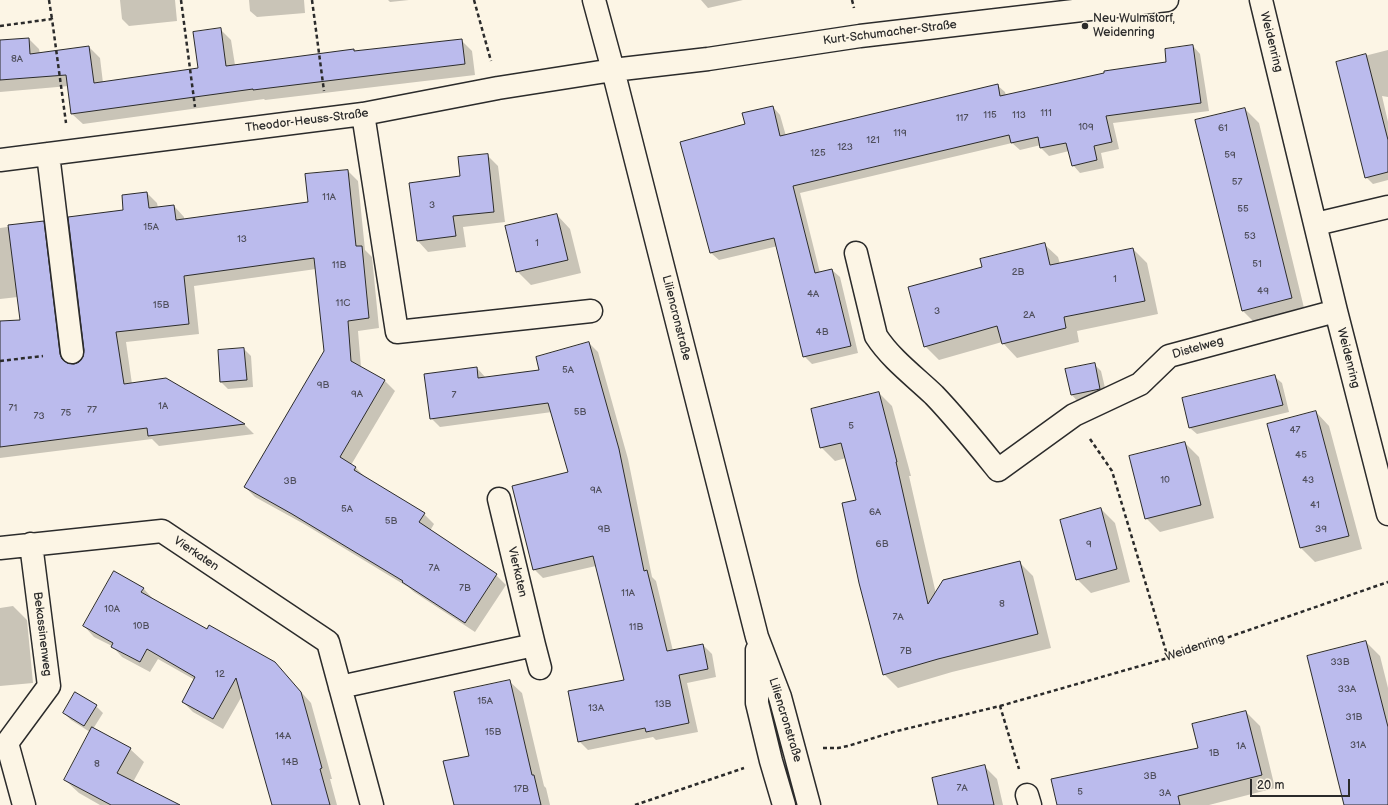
<!DOCTYPE html>
<meta charset="utf-8">
<style>
body{margin:0}
#map{position:relative;width:1388px;height:805px;overflow:hidden;background:#fcf5e5;font-family:"Balsamiq Sans",sans-serif}
canvas{display:block}
.scale{position:absolute;left:1250px;top:779px;width:100px;height:18px;box-sizing:border-box;border:2px solid #2b2b2b;border-top:0;padding-left:5px;font-size:12px;line-height:14px;white-space:nowrap;color:#2b2b2b;-webkit-text-stroke:3px #fcf5e5;paint-order:stroke}
</style>
<div id="map">
<canvas width="1388" height="805"></canvas>
<div class="scale">20 m</div>
</div>
<script>
const g = document.querySelector('canvas').getContext('2d');
g.lineJoin = 'round';
function paint(path, color) {
  g.fillStyle = color;
  g.fill(path, 'evenodd');
}
function trace(path, color, width, dash) {
  g.strokeStyle = color;
  g.lineWidth = width;
  g.lineCap = dash ? 'butt' : 'round';
  g.setLineDash(dash || []);
  g.stroke(path);
}
function drawText(font, color, halo, rows, align = 'center') {
  g.font = font + ' "Balsamiq Sans",sans-serif';
  g.lineWidth = 3;
  g.setLineDash([]);
  g.textBaseline = 'middle';
  g.strokeStyle = halo;
  g.fillStyle = color;
  for (const [text, x, y, turn = 0] of rows) {
    g.save();
    g.translate(x, y);
    g.rotate((+turn || 0) * Math.PI / 180);
    g.textAlign = isNaN(turn) ? turn : align;
    if (halo) g.strokeText(text, 0, 0);
    g.fillText(text, 0, 0);
    g.restore();
  }
}
const shadow = new Path2D(`
 M120 0H175L177 21 129 26 122 19Z
 M249 0H304L305 13 257 17 250 11Z
 M388 0H409L390 2Z
 M701 0H743L708 8Z
 M220 29 231 40 235 65 353 50 355 52 461 40 472 51 475 75 265 100 264 99 83 124 72 114 69 86 0 92V42L29 39 39 49 40 54 89 47 100 58 103 83 199 69Z
 M1193 46 1200 54 1209 111 1113 123 1119 149 1101 153 1104 168 1080 173 1073 165 1069 151 1049 156 1041 148V145L1020 150 1012 143 800 193 820 273 832 270 840 277 858 353 812 364 804 356 778 246 719 260 711 253 746 125 773 107 780 115 786 136 997 85 1005 92 1006 96 1168 63Z
 M1388 50V97L1382 96 1388 122V180L1373 184 1366 177 1337 63Z
 M1245 109 1259 123 1305 312 1256 324 1242 310Z
 M487 155 498 166 505 222 463 227 466 247 428 252 418 241 410 184 461 177Z
 M348 171 358 181 365 250 372 257 379 328 358 331 361 367 385 381 395 391 351 465 356 468 366 478 424 514 434 524 430 531 496 575 506 585 475 632 414 592 408 587 304 524 255 497 245 487 325 351 316 269 194 286 199 334 126 342 132 384 166 379 244 424 254 434 159 446 152 439 0 458V396L31 392 18 297 0 299V228L43 222 53 232 69 365H74L80 363 84 358 124 211 147 193 157 203 158 208 174 206 184 217V220L309 203Z
 M557 215 570 229 581 273 531 285 517 271Z
 M1044 244 1058 257 1060 264 1133 249 1147 263 1158 314 1077 331 1079 342 1017 358 1002 342 939 360 925 346 983 267Z
 M589 343 598 352 628 459 652 577 656 581 673 651 703 645 712 654 716 677 687 683 698 732 656 740 653 737 588 750 579 741 626 681 596 566 543 578 534 569 569 472 552 412 440 427 431 418 477 368 486 378 540 371Z
 M244 349 251 356 253 387 228 389 221 382Z
 M1094 364 1101 371 1107 396 1078 402 1072 395 1066 370Z
 M1275 377 1282 383 1289 412 1197 434 1190 428Z
 M879 393 892 406 911 476H909L936 594 1019 562 1033 576 1051 648 952 672 898 688 884 674 857 501 846 458 835 461 821 447Z
 M1316 412 1329 426 1362 549 1315 562 1301 548 1268 424Z
 M1185 443 1199 457 1214 518 1160 532 1146 518Z
 M1101 509 1115 523 1130 582 1091 593 1077 579Z
 M143 588 153 599V600L285 674 311 703 332 779H330L337 805H273L242 696 223 729 193 712 183 702 195 680 158 659 150 672 122 657 112 646 94 637 84 626Z
 M13 606 27 620 33 683 0 686V608Z
 M1366 642 1380 656 1388 688V805H1345Z
 M509 681 522 693 544 786 546 788 550 805H455L470 757Z
 M96 706 103 713 93 729 130 749 144 762 133 782 177 805H100L79 793 65 780 90 732 71 720 64 713Z
 M1246 712 1260 726 1275 788 1209 805H1058L1199 748Z
 M985 767 997 779 1003 805H939Z`);
const building = new Path2D(`
 M221 28 226 66 354 49V51L462 39 465 64 253 90V89L71 114 66 75 0 80V40L29 38 30 54 89 46 94 83 198 68 193 32Z
 M1193 45 1201 103 1106 116 1112 142 1094 146 1097 160 1072 166 1066 143 1040 148 1038 137 1011 143 1009 135 793 186 815 273 832 269 851 346 803 357 774 238 710 253 680 142 745 124 742 113 773 106 780 136 998 84 1000 96 1104 73V71L1166 62 1165 49Z
 M1366 54 1388 140V172L1365 178 1336 62Z
 M1245 108 1292 298 1242 311 1195 120Z
 M488 154 494 212 453 216 456 236 417 241 409 183 460 176 458 157Z
 M348 170 356 246H362L369 318 348 321 351 361 385 380 340 457 356 467 354 470 425 513 419 522 497 574 465 623 402 582 403 581 292 514 244 487 324 351 314 258 184 276 189 324 116 332 124 384 166 378 245 424 148 436 147 428 0 447V321L20 320 8 225 44 221 60 354 62 359 67 363 74 364 79 362 83 357 84 350 68 217 123 210 122 195 147 192 149 208 174 205 176 220 308 202 305 174Z
 M557 214 568 260 516 272 505 226Z
 M1045 243 1050 265 1133 248 1145 301 1064 317 1066 328 1002 344 997 326 924 347 908 287 982 267 980 259Z
 M589 342 619 449 644 571 647 570 667 651 703 644 708 669 679 675 689 723 646 732 645 728 578 742 568 691 624 680 593 556 533 570 512 486 568 472 548 403 430 419 424 374 477 367 478 378 539 370 536 357Z
 M244 348 247 380 220 382 218 350Z
 M1095 363 1100 389 1071 395 1065 369Z
 M1275 375 1283 405 1189 428 1182 398Z
 M879 392 897 462H896L928 604 943 580 1020 561 1038 634 938 659 883 675 859 583 842 503 856 500 841 443 820 448 811 409Z
 M1316 411 1349 536 1300 548 1267 424Z
 M1185 442 1201 505 1145 519 1129 456Z
 M1101 508 1117 569 1076 580 1060 520Z
 M114 571 144 588 141 592 207 629 209 625 275 662 301 692 322 768 320 769 330 805H272L236 678 213 719 182 702 195 677 147 649 140 662 111 647 113 643 83 626Z
 M1366 641 1388 727V805H1344L1307 656Z
 M510 680 532 775H534L541 805H454L443 761 469 756 454 692Z
 M75 692 97 705 84 726 63 713Z
 M1246 711 1262 775 1178 796 1180 805H1057L1051 779 1198 748 1192 724Z
 M92 727 131 748 117 773 180 805H111L64 780Z
 M985 765 994 805H938L932 778Z`);
const path = new Path2D(`
 M49 0 52 19
 M181 0 195 107
 M312 0 324 91
 M474 0 491 61
 M852 0 854 8
 M0 26 52 19 66 123
 M0 361 43 356
 M1090 439 1112 471 1168 658
 M1000 706 1168 658 1388 582
 M823 748H838L848 746 893 732 1000 706 1019 769
 M635 805 744 768`);
const minor = new Path2D(`
 M594 0 613 70 757 637 780 697 809 805
 M1261 0 1336 311 1388 514
 M363 114 397 332 591 311
 M48 154 72 352
 M0 160 363 114 498 88 613 70 708 59 860 36 1167 0
 M1316 224 1388 207
 M856 253 876 336C891 359 914 376 934 395 957 419 977 444 998 470L1074 415 1140 384 1169 356 1336 311
 M499 499 534 645
 M0 548 162 531 328 642 372 805
 M757 650V703L771 761 784 805
 M340 687 534 645 540 668
 M1027 795 1030 805
 M24 805 7 743 49 686 31 544`);
const markers = [
 [1085,26,4,"#2b2b2b"]
];
const numberNames = [
 ["8A",17,59],
 ["111",1046,113],
 ["115",990,115],
 ["113",1019,115],
 ["117",962,118],
 ["109",1086,127],
 ["61",1223,128],
 ["119",900,133],
 ["121",873,140],
 ["123",845,147],
 ["125",818,153],
 ["59",1230,155],
 ["57",1237,182],
 ["11A",329,197],
 ["3",432,205],
 ["55",1243,209],
 ["15A",151,227],
 ["53",1250,236],
 ["13",242,239],
 ["1",537,243],
 ["51",1257,264],
 ["11B",339,265],
 ["2B",1018,272],
 ["1",1115,279],
 ["49",1263,291],
 ["4A",813,294],
 ["11C",343,303],
 ["15B",161,305],
 ["3",937,311],
 ["2A",1029,315],
 ["4B",822,332],
 ["5A",568,370],
 ["9B",323,385],
 ["9A",357,394],
 ["7",454,395],
 ["1A",163,406],
 ["71",13,408],
 ["77",92,410],
 ["5B",580,412],
 ["75",66,413],
 ["73",39,416],
 ["5",851,426],
 ["47",1295,430],
 ["45",1301,455],
 ["10",1165,480],
 ["43",1308,480],
 ["3B",290,481],
 ["9A",596,490],
 ["41",1315,505],
 ["5A",347,509],
 ["6A",875,512],
 ["5B",391,521],
 ["9B",604,529],
 ["39",1321,529],
 ["6B",882,544],
 ["9",1089,544],
 ["7A",434,568],
 ["7B",465,588],
 ["11A",628,593],
 ["8",1002,604],
 ["10A",112,609],
 ["7A",898,617],
 ["10B",141,626],
 ["11B",636,627],
 ["7B",906,651],
 ["33B",1340,662],
 ["12",220,674],
 ["33A",1347,689],
 ["15A",485,701],
 ["13B",663,704],
 ["13A",596,708],
 ["31B",1354,717],
 ["15B",493,732],
 ["14A",283,736],
 ["31A",1358,745],
 ["1A",1241,746],
 ["1B",1214,753],
 ["14B",290,762],
 ["8",97,764],
 ["3B",1150,776],
 ["7A",962,788],
 ["17B",521,789],
 ["5",1080,792],
 ["3A",1165,793]
];
const poiNames = [
 ["Neu Wulmstorf,",1093,19],
 ["Weidenring",1093,33]
];
const streetNames = [
 ["Kurt-Schumacher-Straße",890,33,-7],
 ["Weidenring",1271,42,76],
 ["Theodor-Heuss-Straße",307,121,-7],
 ["Liliencronstraße",676,318,76],
 ["Distelweg",1198,348,-16],
 ["Weidenring",1348,358,76],
 ["Vierkaten",196,554,34],
 ["Vierkaten",517,572,77],
 ["Bekassinenweg",42,634,83],
 ["Weidenring",1195,648,-19],
 ["Liliencronstraße",785,720,73]
];
paint(shadow, '#0003');
paint(building, '#bbbbed');
trace(building, '#2b2b2b', 1);
trace(minor, '#2b2b2b', 25);
trace(path, '#2b2b2b', 2.5, [4, 3]);
trace(minor, '#fcf5e5', 22);
for (const [x, y, r, color] of markers) {
  const dot = new Path2D();
  dot.arc(x, y, r, 0, 2 * Math.PI);
  g.fillStyle = color;
  g.fill(dot);
  trace(dot, '#fcf5e5', 1.5);
}
drawText('10px', '#4f4f5c', null, numberNames);
drawText('12px', '#2b2b2b', '#fcf5e5', poiNames, 'left');
drawText('12px', '#2b2b2b', '#fcf5e5', streetNames);
</script>
